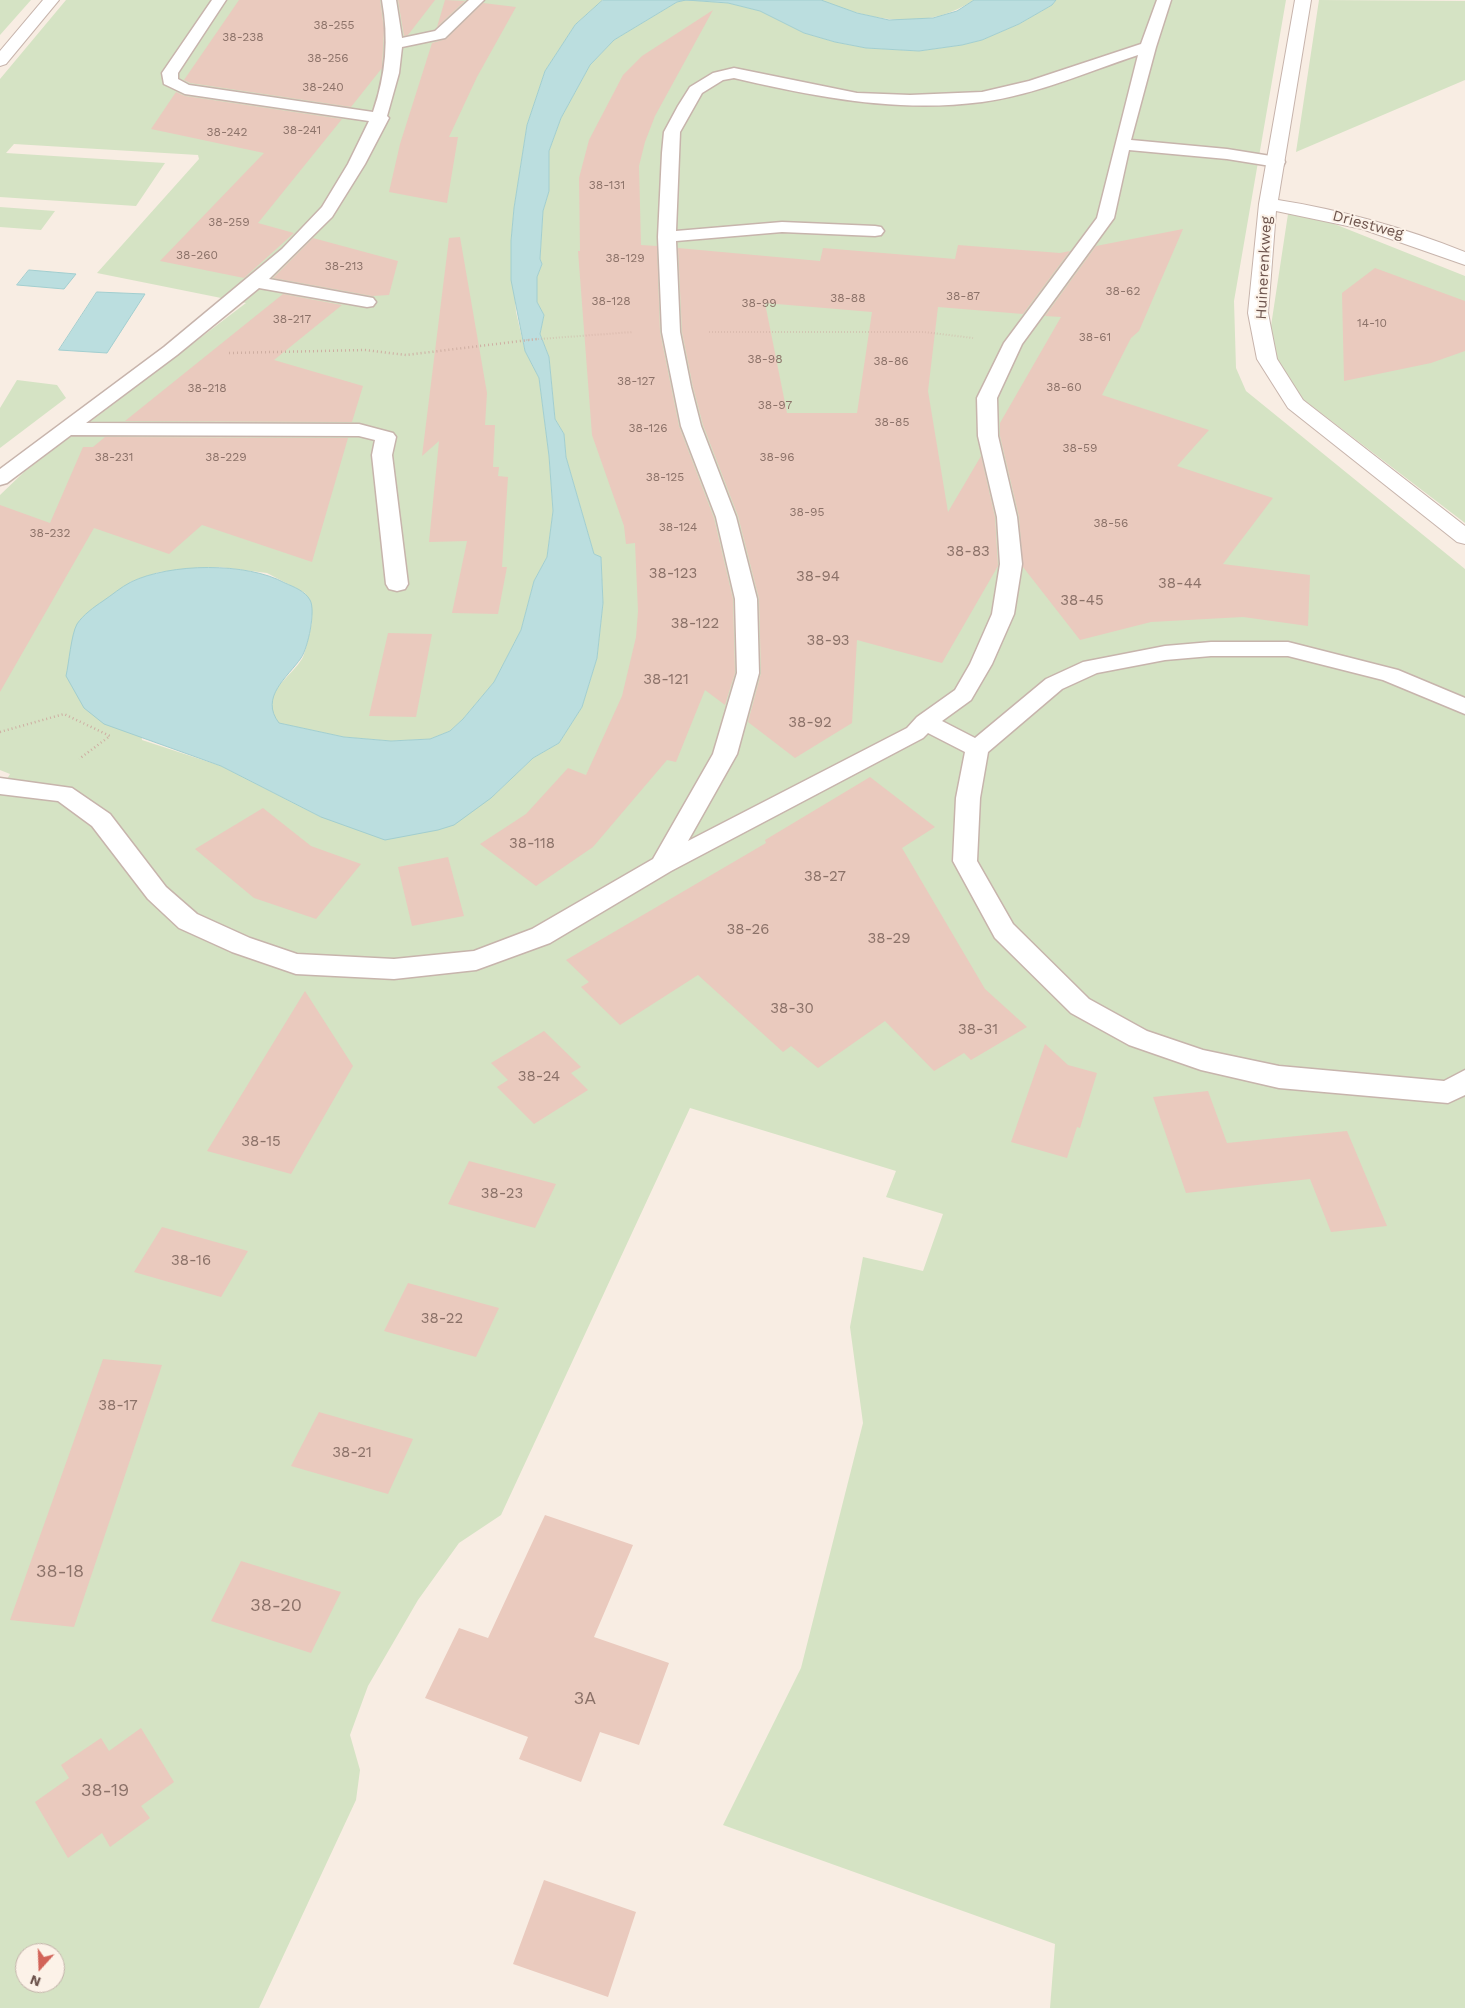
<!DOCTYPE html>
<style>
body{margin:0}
#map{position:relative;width:1465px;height:2008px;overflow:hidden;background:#f8ede3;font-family:"Work Sans",sans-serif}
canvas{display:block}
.north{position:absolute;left:15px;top:1943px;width:50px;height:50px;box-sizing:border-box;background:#fcf2e8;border:1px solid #c3b3aa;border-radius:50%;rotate:200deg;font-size:14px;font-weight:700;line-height:20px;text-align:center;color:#6d544d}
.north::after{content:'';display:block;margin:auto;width:18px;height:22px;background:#d26358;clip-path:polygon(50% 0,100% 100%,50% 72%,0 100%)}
</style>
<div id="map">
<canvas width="1465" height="2008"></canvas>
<div class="north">N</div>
</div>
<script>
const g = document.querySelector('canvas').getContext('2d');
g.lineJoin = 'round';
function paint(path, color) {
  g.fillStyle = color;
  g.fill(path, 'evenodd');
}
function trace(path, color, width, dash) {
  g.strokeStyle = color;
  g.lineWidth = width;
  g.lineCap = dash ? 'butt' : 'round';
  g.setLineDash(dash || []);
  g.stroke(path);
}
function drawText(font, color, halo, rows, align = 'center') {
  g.font = font + ' "Work Sans",sans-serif';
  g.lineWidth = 4;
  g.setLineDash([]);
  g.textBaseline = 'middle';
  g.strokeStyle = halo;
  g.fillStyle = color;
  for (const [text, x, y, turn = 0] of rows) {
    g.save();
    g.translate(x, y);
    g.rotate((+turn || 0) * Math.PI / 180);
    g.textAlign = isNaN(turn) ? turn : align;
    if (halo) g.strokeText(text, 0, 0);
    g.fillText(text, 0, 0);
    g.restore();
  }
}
const green = new Path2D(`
 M0 0H31L0 35Z
 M66 0H603L575 25 545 71 527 125 514 208 511 241 516 312 525 351 539 378 549 456 553 511 547 557 534 581 521 630 494 682 463 719 450 731 430 739 391 741 344 737 278 723C257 693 292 678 303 657 306 650 313 622 312 615 312 608 307 600 305 593L267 573 219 567 159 572 130 582 142 740 221 766 321 817 491 798 533 758 559 743 582 707 597 658 603 603 601 558 594 554 566 457 564 434 555 419 549 357 540 334 544 315 537 302V277L542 264 540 259 543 211 549 191V151L561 118 590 65 614 40 677 2 686 0 728 3 760 11 804 33 835 42 866 48 919 51 962 45 982 40 1019 24 1052 5 1056 0H1286L1234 301 1236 368 1246 391 1465 569V2008H1050L1055 1944 723 1825 801 1668 863 1423 850 1327 863 1257 923 1271 943 1214 886 1197 896 1171 690 1108 501 1515 459 1543 418 1600 368 1686 350 1735 360 1770 356 1800 259 2008H0V791L10 774 0 770V495L24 472 246 303 97 273 199 159 198 155 14 144 6 153 165 163 136 206 0 197V79ZM25 1953H55V1983H25Z
 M821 0H974C925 32 872 21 821 0Z
 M1319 0 1465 1V80L1296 152Z
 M0 207 55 211 41 230 0 227Z
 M1288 214 1332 223 1465 276V523L1283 384 1272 356 1271 326Z
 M17 380 57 385 66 398 0 448V408Z`);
const water = new Path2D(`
 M603 0H821L857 13 889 20 933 18 957 11 974 0H1056L1052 5 1019 24 982 40 962 45 919 51 866 48 835 42 804 33 760 11 728 3 686 0 677 2 614 40 590 65 561 118 549 151V191L543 211 540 259 542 264 537 277V302L544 315 540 334 549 357 555 419 564 434 566 457 594 554 601 557 603 603 597 658 582 707 559 743 533 758 491 798 454 825 438 830 385 840 321 817 221 766 104 724 84 708 66 676C69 663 71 635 77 624 83 615 94 607 103 601 112 595 121 587 131 582 170 563 247 562 285 583 294 587 305 591 310 600 316 610 308 648 301 658 288 677 259 697 279 723L344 737 391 741 430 739 450 731 463 719 494 682 521 630 534 581 547 557 553 511 549 456 539 378 525 351 511 280V241L514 208 527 125 545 71 575 25Z
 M29 270 76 274 64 289 17 285Z
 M97 292 145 294 107 353 59 350Z`);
const building = new Path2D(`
 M239 0H380L384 29 382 68 351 107 190 83 184 80Z
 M398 0H435L408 35 404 36Z
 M445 0 465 1 437 27Z
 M483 3 516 7 477 77 449 137H458L447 203 389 192 400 144 432 43 446 39Z
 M713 10 655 116 645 142 639 166 641 245 657 246 660 332 679 426 714 518 733 599 735 673 725 705 705 690 676 762 667 760 593 847 536 886 480 844 526 814 568 768 586 775 622 696 636 637 638 611 635 543 626 544 624 526 592 435 578 251H580L579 178 589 140 623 75 642 56Z
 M176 92 185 96 342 119 258 223 294 233 244 278 160 261 264 153 151 129Z
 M1183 229 1139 331 1131 338 1102 395 1209 430 1177 466 1273 498 1223 564 1310 575 1308 626 1243 617 1151 622 1080 640 1023 567 1019 517 1000 436V423L1061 317 1045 316 1096 246Z
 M460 237 487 393 485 425H495L493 467H499L498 476 508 477 502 567H507L498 614 452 613 467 541 429 542 439 441 422 456 449 238Z
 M313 238 398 261 389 295 372 296 273 278Z
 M958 245 1060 253 1070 251 1023 314 938 307 928 391 948 512 981 456 995 517 998 566 942 663 857 640 852 723 795 758 748 722 761 673 759 599 738 516 703 425 693 387 682 332 678 248 820 261 823 248 955 259ZM765 303 872 312 857 413H787Z
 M1375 268 1465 301V351L1431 363 1344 381 1342 293Z
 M283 294 342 305 274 360 363 386 352 422 125 421Z
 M105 437 348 438 312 562 202 525 169 554 94 528 0 692V505L50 523 83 447H93Z
 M388 633 432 634 416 717 369 716Z
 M870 777 935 827 902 848 985 989 1027 1027 971 1060 964 1053 934 1071 885 1021 818 1068 791 1046 783 1052 698 975 620 1025 581 987 589 982 566 960 766 843 765 840Z
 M263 808 311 846 361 864 316 919 254 898 195 849Z
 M448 857 464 916 412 926 398 867Z
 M305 991 353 1066 291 1174 207 1151Z
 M544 1031 581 1067 571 1073 588 1090 534 1124 497 1087 508 1080 491 1063Z
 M1045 1044 1068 1065 1097 1073 1080 1128 1077 1127 1067 1158 1011 1142Z
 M1208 1091 1227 1143 1347 1131 1387 1226 1331 1232 1310 1179 1186 1193 1153 1097Z
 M469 1161 556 1184 535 1228 448 1204Z
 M162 1227 248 1251 221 1297 134 1272Z
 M408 1283 499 1308 476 1357 384 1331Z
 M103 1359 162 1365 74 1627 10 1620Z
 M319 1412 413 1439 388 1494 291 1466Z
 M545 1515 633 1545 594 1637 669 1663 639 1745 600 1732 581 1782 519 1759 528 1737 425 1698 459 1628 488 1638Z
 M241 1561 341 1592 311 1653 211 1621Z
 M141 1728 174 1782 141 1806 150 1818 110 1847 102 1833 68 1858 35 1802 69 1778 61 1765 101 1738 109 1751Z
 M544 1880 636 1912 608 1997 513 1964Z`);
const pathFar1 = new Path2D(`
 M709 332H924L973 338
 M526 340 633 332`);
const path = new Path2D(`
 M229 353 365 350 406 355 537 339
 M0 732 64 714 110 736 79 759`);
const lane = new Path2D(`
 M212 0H226L178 73V79L189 85 373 112C386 74 389 39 382 0H396L402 38 435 31 469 0H484L445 38 402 47 399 73 387 116 389 118 365 164 332 217 269 279 373 298 376 302 373 306 367 307 259 288 177 355 86 423 359 424 393 433 396 437 392 455 408 584 405 589 397 591 389 589 386 584 372 455 375 440 359 436 71 435 7 483 0 485V469L164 347 282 249 322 207 348 164 369 121 185 94 164 84 162 73Z
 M1157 0H1171L1156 47 1131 140 1227 149 1277 157 1283 158 1285 162 1283 166 1277 167 1227 159 1129 150 1114 218 1022 344 997 398 998 436 1017 517 1022 564 1014 614 992 664 971 700 942 721 975 738 1046 679 1083 662 1165 646 1211 642H1288L1398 670 1465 698V714L1383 680 1288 656H1211L1165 660 1097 673 1062 689 988 752 980 798 977 861 1013 924 1089 999 1147 1031 1203 1050 1279 1066 1444 1081 1465 1070V1095L1448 1103 1279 1088 1201 1070 1129 1045 1071 1013 995 938 953 861 956 798 965 752 928 733 923 738 671 871 550 943 476 970 394 979 296 974 232 952 179 928 148 899 92 826 58 801 0 794V778L72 788 110 814 166 887 197 914 250 938 297 954 394 959 474 951 532 929 653 859 713 754 737 673 735 599 716 517 681 426 662 332 658 237 662 153 664 132 678 106 690 87 713 73 734 68 857 93 910 95 982 92 1029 81 1141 44ZM1138 55 1097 218 1004 343 977 398 978 436 997 517 1000 564 992 614 970 664 955 690 917 717 907 728 688 841 737 754 759 673 757 599 736 517 701 426 691 387 680 332 676 241 782 232 875 236 881 235 884 231 881 227 875 226 782 222 676 231 680 132 702 93 723 80 734 78C816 97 897 113 982 102 1035 95 1087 72 1138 55Z`);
const street = new Path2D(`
 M43 0H59L6 64 0 66V51Z
 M1295 0H1311L1278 200C1342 210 1405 228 1465 252V265L1362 229 1276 211 1268 313 1277 359 1303 400 1465 526V544L1457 542 1288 408 1257 359 1248 313 1259 204Z`);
const farNumbernames = [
 ["38-255",334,25],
 ["38-238",243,37],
 ["38-256",328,58],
 ["38-240",323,87],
 ["38-241",302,130],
 ["38-242",227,132],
 ["38-131",607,185],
 ["38-259",229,222],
 ["38-260",197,255],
 ["38-129",625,258],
 ["38-213",344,266],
 ["38-62",1123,291],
 ["38-87",963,296],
 ["38-88",848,298],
 ["38-128",611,301],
 ["38-99",759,303],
 ["38-217",292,319],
 ["14-10",1372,323],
 ["38-61",1095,337],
 ["38-98",765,359],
 ["38-86",891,361],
 ["38-127",636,381],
 ["38-60",1064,387],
 ["38-218",207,388],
 ["38-97",775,405],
 ["38-85",892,422],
 ["38-126",648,428],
 ["38-59",1080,448],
 ["38-231",114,457],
 ["38-229",226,457],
 ["38-96",777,457],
 ["38-125",665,477],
 ["38-95",807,512],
 ["38-56",1111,523],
 ["38-124",678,527],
 ["38-232",50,533]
];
const farStreetnames = [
 ["Driestweg",1368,225,15],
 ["Huinerenkweg",1264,268,-87]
];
const numberNames = [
 ["38-83",968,552],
 ["38-123",673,574],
 ["38-94",818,577],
 ["38-44",1180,584],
 ["38-45",1082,601],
 ["38-122",695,624],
 ["38-93",828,641],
 ["38-121",666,680],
 ["38-92",810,723],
 ["38-118",532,844],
 ["38-27",825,877],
 ["38-26",748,930],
 ["38-29",889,939],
 ["38-30",792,1009],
 ["38-31",978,1030],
 ["38-24",539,1077],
 ["38-15",261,1142],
 ["38-23",502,1194],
 ["38-16",191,1261],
 ["38-22",442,1319],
 ["38-17",118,1406],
 ["38-21",352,1453]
];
const nearNumbernames = [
 ["38-18",60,1572],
 ["38-20",276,1606],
 ["3A",585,1699],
 ["38-19",105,1791]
];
paint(green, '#d5e3c4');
paint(water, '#bbdedf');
trace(water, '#a2cecf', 1);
paint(building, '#eacabe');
trace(lane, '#c7b4ac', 3);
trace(street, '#c7b4ac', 2);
trace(pathFar1, '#ceaea2', 2, [0.5, 2.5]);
trace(path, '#ceaea2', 2.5, [1, 3]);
paint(lane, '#fff');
paint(street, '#fff');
drawText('12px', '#8c7269', null, farNumbernames);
drawText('15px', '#6d544d', '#fcf2e8', farStreetnames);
drawText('15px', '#8c7269', null, numberNames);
drawText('18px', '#8c7269', null, nearNumbernames);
</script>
